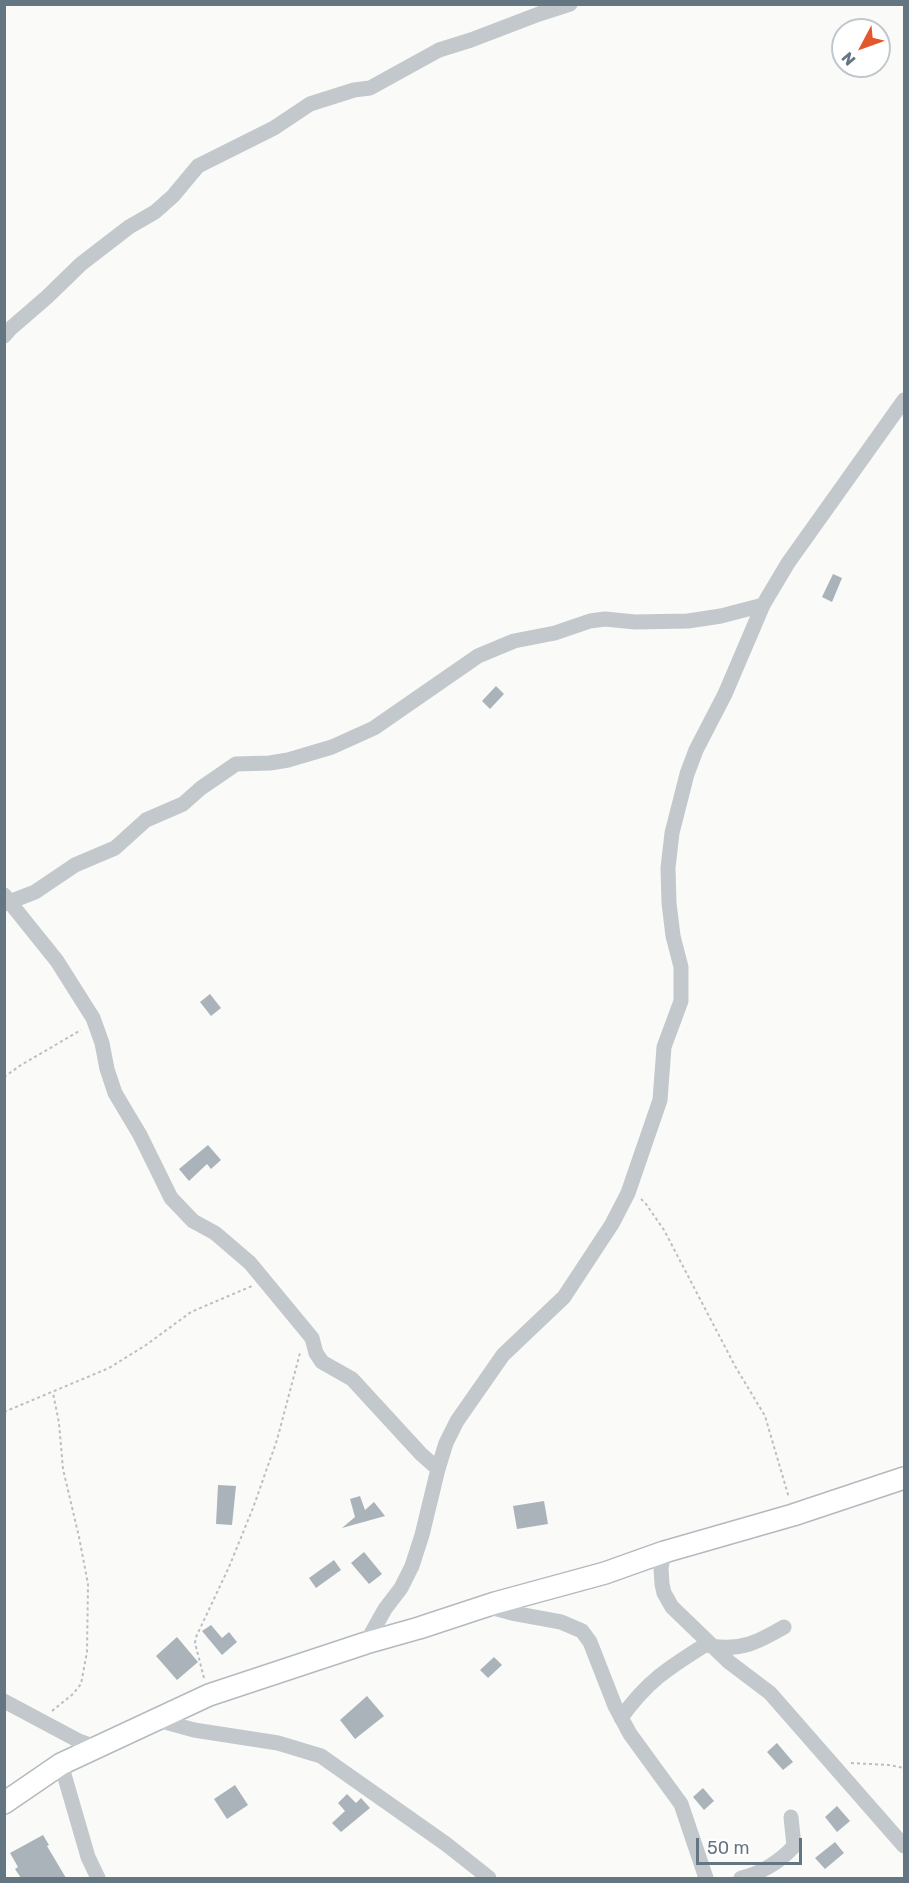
<!DOCTYPE html>
<style>
body{margin:0}
#map{position:relative;width:909px;height:1883px;overflow:hidden;background:#fafaf8;font-family:Rubik,sans-serif}
canvas{display:block}
.frame{position:absolute;inset:0;border:6px solid #657683;pointer-events:none}
.north{position:absolute;left:831px;top:18px;width:60px;height:60px;box-sizing:border-box;background:#fff;border:2px solid #c1c8cd;border-radius:50%;rotate:229deg;font-size:16px;font-weight:700;line-height:24px;text-align:center;color:#657683}
.north::after{content:'';display:block;margin:auto;width:21px;height:27px;background:#e4572e;clip-path:polygon(50% 0,100% 100%,50% 72%,0 100%)}
.scale{position:absolute;left:696px;top:1838px;width:106px;height:27px;box-sizing:border-box;border:3px solid #657683;border-top:0;padding-left:8px;font-size:18px;line-height:21px;white-space:nowrap;color:#657683;-webkit-text-stroke:4px #fff;paint-order:stroke}
</style>
<div id="map">
<canvas width="909" height="1883"></canvas>
<div class="frame"></div>
<div class="north">N</div>
<div class="scale">50 m</div>
</div>
<script>
const g = document.querySelector('canvas').getContext('2d');
g.lineJoin = 'round';
function paint(path, color) {
  g.fillStyle = color;
  g.fill(path, 'evenodd');
}
function trace(path, color, width, dash) {
  g.strokeStyle = color;
  g.lineWidth = width;
  g.lineCap = dash ? 'butt' : 'round';
  g.setLineDash(dash || []);
  g.stroke(path);
}
const building = new Path2D(`
 M833 574 842 578 832 602 822 597Z
 M496 686 504 694 490 709 482 701Z
 M210 994 221 1008 211 1016 200 1002Z
 M208 1145 221 1160 211 1169 207 1164 189 1181 179 1169Z
 M218 1485 236 1486 232 1525 216 1524Z
 M360 1496 365 1510 374 1502 385 1516 342 1528 355 1517 350 1499Z
 M544 1501 548 1524 517 1529 513 1506Z
 M364 1552 382 1574 369 1584 351 1563Z
 M334 1560 341 1570 316 1588 309 1578Z
 M211 1625 222 1638 229 1632 237 1642 222 1655 202 1631Z
 M177 1637 198 1662 177 1680 156 1656Z
 M494 1657 502 1665 488 1678 480 1670Z
 M367 1696 384 1716 355 1739 340 1720Z
 M777 1743 793 1762 783 1770 767 1752Z
 M235 1785 248 1805 227 1819 214 1799Z
 M703 1788 714 1801 704 1810 693 1797Z
 M347 1794 356 1803 361 1798 370 1808 341 1832 332 1823 345 1811 338 1803Z
 M837 1806 850 1821 837 1832 825 1817Z
 M43 1835 49 1845 47 1846 66 1878H21L15 1869 18 1867 10 1853Z
 M835 1842 844 1853 825 1869 815 1858Z`);
const path = new Path2D(`
 M4 1077 21 1065 81 1030
 M641 1199 646 1204 664 1230 735 1366 765 1416 789 1498
 M4 1412 109 1368 146 1345 191 1312 252 1286
 M204 1678 195 1643 196 1637 229 1567 253 1508 277 1440 300 1353
 M52 1711 73 1694 81 1684 87 1652 88 1584 79 1537 63 1469 59 1423 53 1393
 M851 1763 889 1765 904 1768`);
const street = new Path2D(`
 M4 336 10 329 47 297 81 264 129 227 155 212 173 196 198 166 274 128 310 104 354 90 370 88 439 50 471 40 539 14 570 4
 M4 895 57 961 93 1018 102 1043 107 1069 115 1093 140 1135 171 1198 193 1221 215 1233 250 1263 312 1338 316 1353 322 1362 352 1379 421 1454 438 1469
 M4 904 35 892 75 865 115 848 146 820 183 804 201 788 236 764 270 763 288 760 332 747 374 728 478 656 514 641 555 633 590 621 605 619 635 622 688 621 721 616 763 605
 M664 1552 661 1568 662 1584 664 1593 672 1607 729 1662 770 1693 904 1846
 M486 1606 512 1613 561 1622 582 1631 590 1642 615 1706 630 1734 681 1804 706 1878
 M366 1643 385 1609 401 1588 412 1566 422 1535 438 1469 446 1443 457 1421 503 1355 564 1297 612 1224 628 1193 660 1100 664 1047 681 1001V967L673 936 669 903 668 868 672 833 687 774 696 750 725 694 763 605 788 563 904 400
 M711 1646C742 1651 758 1642 784 1627
 M4 1701 79 1741 96 1747
 M621 1718C648 1680 670 1667 708 1643
 M158 1720 194 1730 278 1743 321 1756 446 1844 489 1878
 M61 1764 88 1857 98 1878
 M741 1878C760 1874 781 1861 794 1846L791 1817`);
const secondary = new Path2D(`
 M4 1803 61 1764 209 1695 366 1643 419 1628 495 1603 605 1573 664 1552 793 1515 904 1478`);
paint(building, '#aab3b9');
trace(secondary, '#b3babf', 24);
trace(path, '#bbbfc2', 2, [3, 3]);
trace(street, '#c3c8cc', 15);
trace(secondary, '#fff', 21);
</script>
